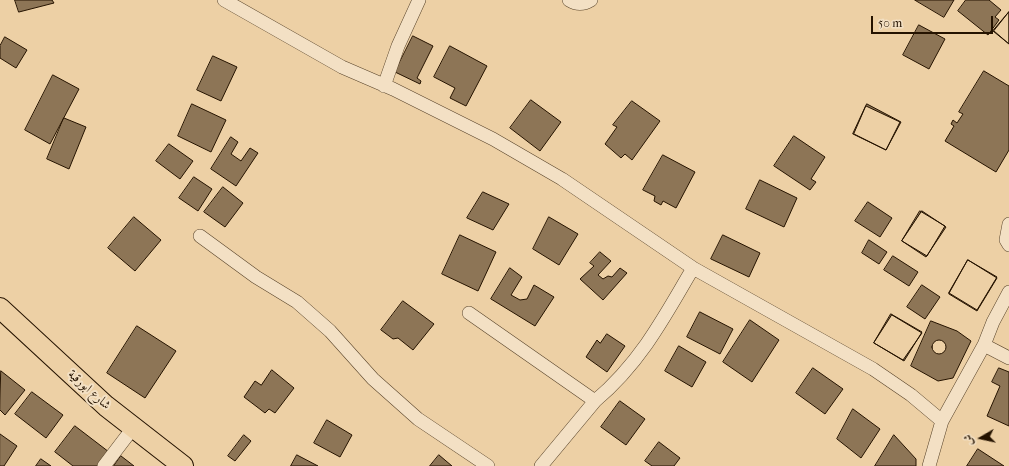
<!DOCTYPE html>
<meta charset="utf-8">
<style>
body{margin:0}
#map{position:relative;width:1009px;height:466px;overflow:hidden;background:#edd0a5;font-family:"IM FELL French Canon",Amiri,serif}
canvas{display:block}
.north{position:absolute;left:961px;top:418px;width:40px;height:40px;-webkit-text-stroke:3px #f3e0c4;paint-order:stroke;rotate:261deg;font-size:11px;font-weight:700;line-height:16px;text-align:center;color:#251300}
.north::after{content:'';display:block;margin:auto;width:14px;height:18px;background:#251300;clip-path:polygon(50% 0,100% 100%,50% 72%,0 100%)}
.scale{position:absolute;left:871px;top:16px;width:122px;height:18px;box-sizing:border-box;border:2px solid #251300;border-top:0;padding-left:5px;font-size:12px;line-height:14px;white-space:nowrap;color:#251300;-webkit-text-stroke:3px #f3e0c4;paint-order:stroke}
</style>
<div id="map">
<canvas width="1009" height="466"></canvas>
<div class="north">ش</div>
<div class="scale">50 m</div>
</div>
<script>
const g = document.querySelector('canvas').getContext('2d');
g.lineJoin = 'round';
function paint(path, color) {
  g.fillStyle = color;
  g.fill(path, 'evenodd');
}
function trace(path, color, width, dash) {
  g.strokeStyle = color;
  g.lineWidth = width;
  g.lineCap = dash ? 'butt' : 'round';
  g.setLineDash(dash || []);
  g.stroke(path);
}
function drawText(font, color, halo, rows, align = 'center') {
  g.font = font + ' "IM FELL French Canon",Amiri,serif';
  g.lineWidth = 4;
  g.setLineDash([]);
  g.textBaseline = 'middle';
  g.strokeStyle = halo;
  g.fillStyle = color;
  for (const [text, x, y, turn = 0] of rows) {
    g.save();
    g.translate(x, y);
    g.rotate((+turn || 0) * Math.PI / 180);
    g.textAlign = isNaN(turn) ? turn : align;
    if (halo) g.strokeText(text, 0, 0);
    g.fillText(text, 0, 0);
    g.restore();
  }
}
const building = new Path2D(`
 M15 0H52L54 3 19 12Z
 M915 0H954L944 17Z
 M966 0H989L1001 10 995 17 999 20 988 35 958 11Z
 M1009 12V44L994 31Z
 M1009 12V44L993 31Z
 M919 25 945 39 929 69 903 55Z
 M413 36 433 46 417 78 421 81 420 84 395 72Z
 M5 37 27 50 16 68 0 58V46Z
 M450 46 487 66 466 106 450 98 455 88 434 77Z
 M213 56 237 67 221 101 197 90Z
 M984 71 1009 86V150L996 172 945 141 954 126 951 124 953 120 957 123 963 114 959 112Z
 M53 75 79 89 50 144 25 130Z
 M531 100 561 122 540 151 510 128Z
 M632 101 660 121 632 160 625 154 621 158 605 144 617 127 613 125Z
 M192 104 226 120 211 152 178 136Z
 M867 104 901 122 886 150 854 134Z
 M866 106 900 122 886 150 853 134Z
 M64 118 86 127 69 169 47 159Z
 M794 136 825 157 811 179 816 182 810 190 774 166Z
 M231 137 238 142 231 154 241 161 250 148 258 153 236 186 211 169Z
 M169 144 193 161 180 179 156 161Z
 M663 155 695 172 676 208 663 201 661 205 654 201 655 196 643 190Z
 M194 177 212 189 198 211 179 198Z
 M760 180 797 198 784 227 746 209Z
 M223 187 243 203 225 227 204 212Z
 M483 192 509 204 493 230 467 218Z
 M868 202 892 218 880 237 855 221Z
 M920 211 945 226 927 256 902 241Z
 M922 211 946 227 926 257 902 241Z
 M134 217 161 240 135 271 108 248Z
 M549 217 578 234 559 265 533 249Z
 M460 235 496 252 478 291 442 274Z
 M723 235 760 253 749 277 711 259Z
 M869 240 887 252 879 264 862 253Z
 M600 252 611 261 598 275 603 279 608 276 612 277 620 268 627 273 603 300 580 279 594 266 590 263Z
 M893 256 918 272 909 286 884 270Z
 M968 260 997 278 977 311 949 294Z
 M968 260 997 277 977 310 949 293Z
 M510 268 522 277 511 295 520 300 527 299 534 285 554 297 535 326 491 299Z
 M922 285 940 297 925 319 907 307Z
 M403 301 434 324 413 350 398 338 393 339 381 330Z
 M700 312 733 329 720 354 687 337Z
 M891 314 922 332 904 361 874 343Z
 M892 315 922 333 903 360 874 343Z
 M750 320 779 340 752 382 723 362Z
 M931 321 957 331 971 341 953 378 938 381 911 366Z
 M137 326 176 351 145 398 107 373Z
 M607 334 625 346 607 372 586 357 597 340 600 343Z
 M932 347a7 7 0 1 1 14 0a7 7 0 1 1-14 0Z
 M679 346 706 362 692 387 665 371Z
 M813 368 843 389 825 414 796 393Z
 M999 368 1009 372V426L987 416 1000 386 992 382Z
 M272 370 294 388 275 413 269 409 265 413 244 397 255 381 261 385Z
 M1 371 25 390 5 415 0 410Z
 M32 392 63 415 46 438 15 414Z
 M620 401 645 419 626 445 601 427Z
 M853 409 880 429 861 458 837 439Z
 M327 420 352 435 340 457 314 443Z
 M75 426 109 452 98 466H73L55 452Z
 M0 434 17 446 4 466H0Z
 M244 435 251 441 235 461 228 456Z
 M894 435 916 459V466H875Z
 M659 442 680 458 674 466H652L645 461Z
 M978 449 1004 466H967Z
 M297 455 318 466H291Z
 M439 455 452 466H430Z
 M121 456 134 466H114Z
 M41 459 51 466H36Z`);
const minor = new Path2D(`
 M224 0 342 67 393 89 493 139 562 179 693 268 873 369 911 395 942 421
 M569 0C577 5 583 5 591 0
 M384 86 398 46 419 0
 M1009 224 1006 240 1009 245
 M200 236 256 277 297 302 330 331 373 379 418 419 488 466
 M469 313 595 401 541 466
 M984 345 993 322 1009 292
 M595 401C640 363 664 318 693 268
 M104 466 133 428
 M929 466 942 421 984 345 1009 358`);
const primary = new Path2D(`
 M0 308 106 406 183 466`);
const streetNames = [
 ["شارع ابورقية",89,390,42]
];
paint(building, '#8d7556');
trace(building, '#251300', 1);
trace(minor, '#574229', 14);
trace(primary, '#251300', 22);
trace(minor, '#f3e0c4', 13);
trace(primary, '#edd0a5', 20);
drawText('13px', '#251300', '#f3e0c4', streetNames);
</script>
